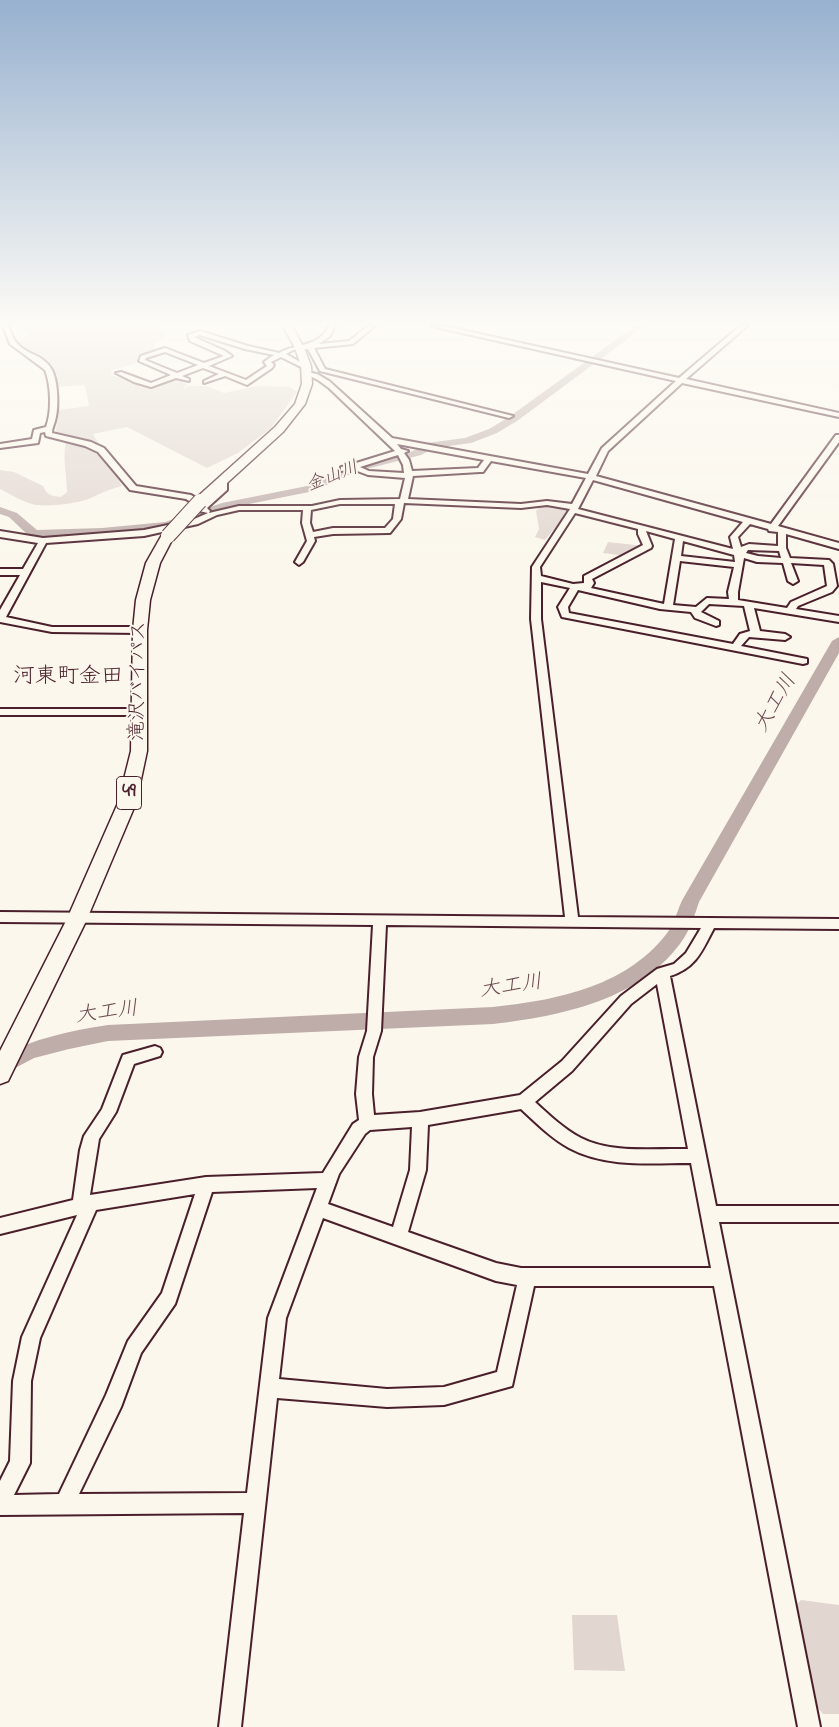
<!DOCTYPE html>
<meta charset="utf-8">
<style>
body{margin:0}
canvas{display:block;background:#fbf7ec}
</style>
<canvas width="839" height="1727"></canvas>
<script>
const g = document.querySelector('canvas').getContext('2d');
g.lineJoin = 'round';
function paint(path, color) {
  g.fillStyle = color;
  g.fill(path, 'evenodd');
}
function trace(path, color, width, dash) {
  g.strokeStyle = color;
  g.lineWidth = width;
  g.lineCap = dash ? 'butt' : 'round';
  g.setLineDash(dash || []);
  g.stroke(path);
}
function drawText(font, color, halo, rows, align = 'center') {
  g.font = font + ' "Indie Flower","Klee One",sans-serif';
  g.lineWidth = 4;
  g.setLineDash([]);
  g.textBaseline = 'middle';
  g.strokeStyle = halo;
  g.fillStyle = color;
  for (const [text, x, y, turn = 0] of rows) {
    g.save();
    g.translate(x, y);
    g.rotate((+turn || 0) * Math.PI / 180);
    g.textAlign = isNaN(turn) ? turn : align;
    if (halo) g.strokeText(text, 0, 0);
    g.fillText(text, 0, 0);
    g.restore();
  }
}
const green = new Path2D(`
 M19 326H157V328L165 333V338L154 344V351L143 355 134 364 112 370 111 375 155 388 179 379 187 384 182 391 188 386H206L224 393 258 386 290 387 297 392 270 429 238 453 207 468 127 427 93 434 122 486C110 489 104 492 93 497 82 503 44 508 32 504 21 501 10 494 0 489V470L14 472 43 486C47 495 51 496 61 497L67 492C67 475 62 458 66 442L56 431 58 410 89 406 85 385 54 387 52 372 14 346 28 335Z
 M541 506 566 507 567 510C563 522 553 529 545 540L535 537 539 529 536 511Z
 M608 542 644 546 625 556 603 553Z
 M801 1600 839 1605V1714H823L810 1699 794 1607Z
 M572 1615H617L625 1671 574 1670Z`);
const river = new Path2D(`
 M635 326H645L517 421 497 433 471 443 434 448 421 455 355 472 314 491 229 508 167 529 102 536 34 538 30 537 9 517 0 514V507L17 513 37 530 102 528 165 522 222 503 307 486 347 468 413 451 427 443 465 438 489 429 509 417Z
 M839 637V653L699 902C695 914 691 927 684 938 643 1000 561 1016 493 1024L108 1041 69 1049 34 1058 0 1076V1057C34 1038 70 1031 108 1025L493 1007C558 1000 630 986 670 929 676 919 678 907 684 897L832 641Z`);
const minor = new Path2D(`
 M3 326H9C16 358 41 349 52 370 58 382 59 408 55 421 54 425 52 428 52 433L91 442 104 448 136 486 191 495 204 503 219 489 218 480 227 481V490L207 508 210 511 209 513 239 506H312L340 500 400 499 405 478 368 475 352 469 341 471V467L347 466V463L353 464 395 451 329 388 318 380 306 374V372L317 374 329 381 392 438 588 474 602 448 676 381 431 326H444L679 378 740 326H747L686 379 839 413V417L682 383 608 451 596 476 771 524 836 435H839V442L778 526 839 543V549L786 534V548L790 558 829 560 833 564 837 586 832 592 798 606 796 609 839 616V622L754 608 760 631 785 634 790 637 785 640 749 637 741 646 807 659V663L803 664 562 617 558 607 570 588 541 582V619L578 917 839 919V929L714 928C702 951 696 968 670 976L716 1206H839V1222H719L820 1727H798L714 1286H534L512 1386 444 1405 387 1407 277 1398 241 1727H219L244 1513 0 1515V1481L10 1461 13 1381 22 1337 77 1215 0 1234V1218L73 1200 80 1150 84 1136 102 1109 123 1055 155 1046 160 1048 162 1052 160 1056 134 1064 116 1112 99 1139 90 1195 206 1177 323 1173 353 1124 359 1120 356 1094 359 1057 367 1031 373 925 0 922V912L565 917 531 619 532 567 570 509 547 505 521 508 404 503 401 519 390 533 333 534 314 537 315 541 303 562 299 565 295 562 307 541 302 523 303 510H239L217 515 198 524 144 536 46 543 6 617 52 627H140L145 630 140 633 52 632 0 622V610L20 575H0V569H23L38 543 0 537V531L43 538 144 530 192 520 208 513 199 511V507L186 499 130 490 98 452 85 446 46 436 45 432 40 433 38 443 0 448V444L32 439 34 430 46 427C52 412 51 385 45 370L10 344ZM397 444 484 460 478 468 412 471 409 460 404 453 408 451 401 449ZM398 455 403 465 404 473 369 471 360 467ZM491 461 586 478 572 504 547 501 521 504 408 499 413 476 480 472H483ZM593 480 743 522 730 537 733 549 578 509ZM340 504H395L393 519 385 528H333L313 532 310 523 311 510ZM575 513 638 529V534L643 545 584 576V583L573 584 541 576 540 567ZM750 524 768 529 769 531 778 532V546L749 544 741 547 738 537ZM646 531 675 539 664 604 591 588 594 583 592 579 651 548 652 546ZM683 541 734 555 735 562 681 556ZM748 550 779 551 781 558 758 556 746 553ZM744 558 757 562 783 563 788 581 793 584 798 581 791 563 824 565 827 586 791 602 787 608 738 600V592ZM680 561 734 567 728 592 729 599 707 598 696 607 673 605ZM578 590 660 609 691 612 695 618 716 626 719 625V621L701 612 709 604 744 606 750 631 740 634 733 644 569 613 568 607ZM386 925 701 928 686 953 674 964 657 969 621 996 562 1061 520 1095 420 1112 374 1115 372 1094 373 1057 381 1031ZM657 984 688 1149C654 1148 612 1154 581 1138 564 1129 549 1115 535 1102L572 1071 631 1004ZM521 1109C536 1123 551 1138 569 1148 606 1168 651 1163 691 1163L711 1268H521L496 1263 408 1232 426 1170 428 1125ZM412 1127 410 1170 393 1227 328 1204 339 1174 365 1134 370 1130ZM317 1188 268 1318 247 1493 79 1494 121 1407 141 1353 175 1304 212 1192ZM195 1194 162 1293 128 1341 106 1395 59 1494 14 1495 30 1463 31 1381 40 1338 96 1210ZM323 1218 496 1281 517 1285 497 1372 444 1387 387 1389 279 1379 286 1318Z
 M329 326H335L330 336 319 344 349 341 368 326H375L353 344 314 348 325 369 513 416 509 418 320 371 308 349 293 350 286 354 309 367V369H305L281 357 271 362 274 365 272 368 247 385 225 376 204 383V381L219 374 203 368 182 376 189 379V381L176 378 151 387 134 382 116 373 121 372 151 383 171 375 139 361 141 356 165 348 204 363 224 356 190 341 188 335 200 331 248 346 279 353C297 343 319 347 329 326ZM200 335 245 349 274 355 264 362 267 366 246 380 209 366 232 356 225 351 194 337ZM165 352 198 365 177 373 145 360 146 358Z
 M0 709H140L145 712 140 715H0Z`);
const highway = new Path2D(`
 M283 326H292L304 348 311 366 312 384 305 404 283 432 204 504H196L194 501 196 498 275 427 295 404 302 384 301 366 295 348Z
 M168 532 174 536 160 563 150 600 147 630V751L136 803 87 919 8 1081 0 1084V1051L67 919 118 803 131 751 133 630 136 600 146 563 163 533Z`);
const highwayBridge = new Path2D(`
 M168 536 200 501`);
const farWaternames = [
 ["金山川",333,478,-21]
];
const shields = [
 [129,793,25]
];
const shieldNames = [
 ["49",129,793]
];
const streetNames = [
 ["滝沢バイパス",140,681,-89]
];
const waterNames = [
 ["大工川",777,704,-60],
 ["大工川",511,988,-8],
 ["大工川",107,1014,-7]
];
const quarterNames = [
 ["河東町金田",68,678]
];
paint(green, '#e2d7d0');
paint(river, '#bfadaa');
trace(minor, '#4a1f2b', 4);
trace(highway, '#4a1f2b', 3);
paint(minor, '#fbf7ec');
paint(highway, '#fbf7ec');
trace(highwayBridge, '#4a1f2b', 16, []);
trace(highwayBridge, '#fbf7ec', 14);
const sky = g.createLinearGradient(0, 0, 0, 568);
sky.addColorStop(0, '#97b1cf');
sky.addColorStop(0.57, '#fdfbf6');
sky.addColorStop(1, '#fdfbf600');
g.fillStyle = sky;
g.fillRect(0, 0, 839, 568);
drawText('italic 18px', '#6d4a51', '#fbf7ec', farWaternames);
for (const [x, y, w] of shields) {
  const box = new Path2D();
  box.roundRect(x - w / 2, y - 16.5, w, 33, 4);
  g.fillStyle = '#fbf7ec';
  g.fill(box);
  trace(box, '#4a1f2b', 1);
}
drawText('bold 19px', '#4a1f2b', null, shieldNames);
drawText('20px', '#4a1f2b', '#fbf7ec', streetNames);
drawText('italic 21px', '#6d4a51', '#fbf7ec', waterNames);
drawText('22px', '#4a1f2b', '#fbf7ec', quarterNames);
</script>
